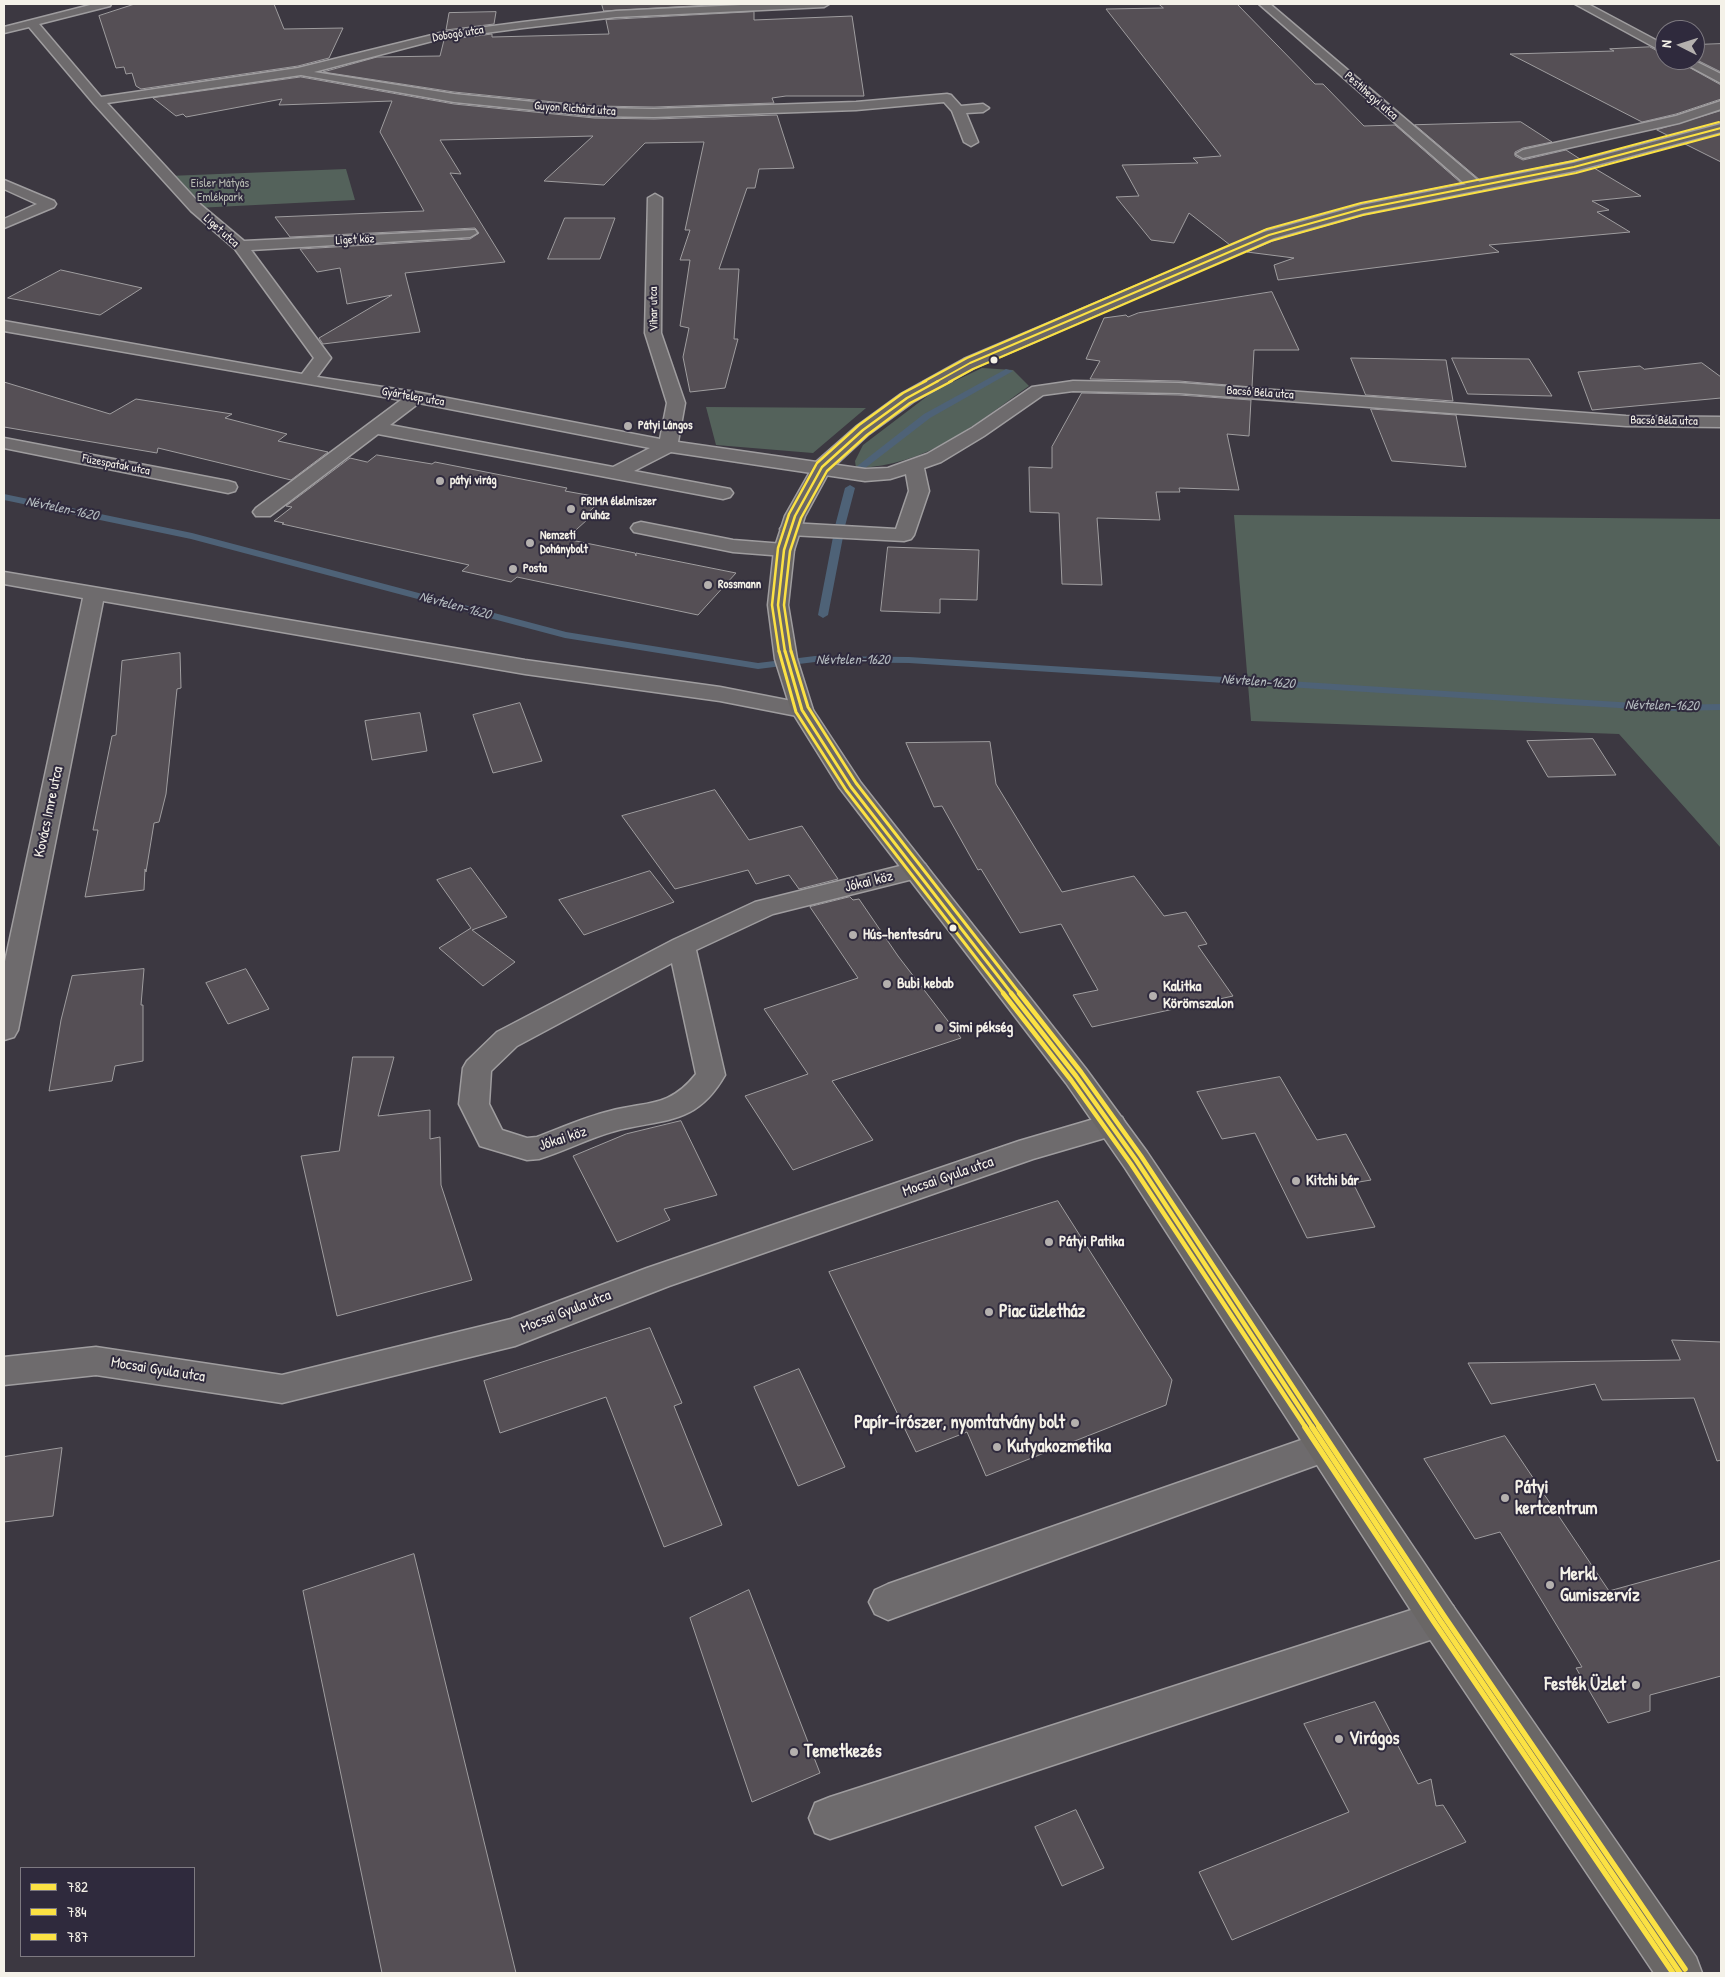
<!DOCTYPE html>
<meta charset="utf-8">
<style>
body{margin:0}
#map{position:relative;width:1725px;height:1977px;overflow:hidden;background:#3c3841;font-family:"Patrick Hand",sans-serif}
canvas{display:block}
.frame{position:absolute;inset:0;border:5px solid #f4f1e8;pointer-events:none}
.legend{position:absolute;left:20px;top:1867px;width:175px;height:90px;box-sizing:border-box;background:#2f2a3d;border:1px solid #7e7a81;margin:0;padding:6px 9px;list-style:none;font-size:15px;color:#f4f1e8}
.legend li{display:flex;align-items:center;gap:10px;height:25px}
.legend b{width:25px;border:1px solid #7e7a81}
.north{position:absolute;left:1655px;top:20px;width:50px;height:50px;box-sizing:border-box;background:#2f2a3d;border:1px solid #7e7a81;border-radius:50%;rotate:275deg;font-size:14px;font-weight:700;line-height:20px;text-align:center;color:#f4f1e8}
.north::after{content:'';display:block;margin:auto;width:18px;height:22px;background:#b4b0ae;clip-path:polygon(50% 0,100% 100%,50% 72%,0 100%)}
</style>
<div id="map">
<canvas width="1725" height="1977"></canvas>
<div class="frame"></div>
<ul class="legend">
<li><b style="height:6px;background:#fbe143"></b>782</li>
<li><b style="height:6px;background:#fbe143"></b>784</li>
<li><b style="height:6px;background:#fbe143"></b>787</li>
</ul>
<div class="north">N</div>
</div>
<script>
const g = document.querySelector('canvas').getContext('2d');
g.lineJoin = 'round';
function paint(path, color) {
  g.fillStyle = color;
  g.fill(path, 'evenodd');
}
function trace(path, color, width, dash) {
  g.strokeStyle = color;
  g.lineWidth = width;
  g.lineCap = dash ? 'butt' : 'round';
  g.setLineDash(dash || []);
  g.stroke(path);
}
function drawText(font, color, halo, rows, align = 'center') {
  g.font = font + ' "Patrick Hand",sans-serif';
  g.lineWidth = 4;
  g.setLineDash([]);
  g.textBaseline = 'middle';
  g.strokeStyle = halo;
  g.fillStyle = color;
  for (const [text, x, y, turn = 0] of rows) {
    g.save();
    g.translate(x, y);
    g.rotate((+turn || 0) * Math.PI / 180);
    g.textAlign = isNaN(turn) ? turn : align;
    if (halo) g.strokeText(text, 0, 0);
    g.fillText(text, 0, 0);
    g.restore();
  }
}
const green = new Path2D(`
 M346 169 355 200 196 208 168 176Z
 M982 368 1013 370 1029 386C973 425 928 466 856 468L855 461 863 445 934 391Z
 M706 407 866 408 813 453 716 445Z
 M1234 515 1721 519V848L1619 734 1251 721Z`);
const stream = new Path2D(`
 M1006 369 1013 371 930 418 864 469 856 467 924 414Z
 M850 485 855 488 845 526 837 528 835 526 845 488Z
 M4 494 192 533 566 632 758 663 815 656 909 657 1666 705 1721 704V710L1666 711 909 663 815 662 758 669 565 638 191 539 4 500Z
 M838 534 843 537 828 615 823 618 818 615 833 537Z`);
const building = new Path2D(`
 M135 4H274L284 29 343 28 329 58 298 66 141 89 136 86 132 73 126 74 124 67 116 68 99 16Z
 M602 4H728L604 11Z
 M1159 4H1237L1315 84H1323L1364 126 1395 125 1461 183 1362 203 1264 230 1230 245 1189 213 1174 243 1151 240 1116 197 1139 196 1122 165 1198 163 1193 158 1221 156 1106 9 1163 8Z
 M496 12 494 24 446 30 449 13Z
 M754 12V20L852 16 864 96H786L772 98 774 103 654 107 594 106 454 92 323 72 377 57 440 56 444 40 492 34V37L609 34 606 20Z
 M1721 44V72L1695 59V45Z
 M1650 47 1665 55V60H1676L1721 85V99L1676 114 1642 122 1510 54 1614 51 1610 49Z
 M301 77 454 104 594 118 654 119 777 115 794 168 759 169 755 188H747L719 269H739L734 339H738L725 388 690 392 683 357 689 328 680 326 690 260H680L690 230H685L704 142 645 143 604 185 544 181 593 136 440 140 461 174 450 173 505 262 405 273 420 332 323 344 319 338 392 295 347 304 340 268 317 272 300 249 470 239 479 233 475 228 290 237 275 217 424 211 380 132 392 101 279 105 282 99 186 117 183 114 176 116 153 98Z
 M1721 111V122L1669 136 1657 130Z
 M1521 122 1552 142 1523 148 1515 152V156L1523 160 1566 150 1580 159 1480 180 1415 125Z
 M1721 134V162L1685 144Z
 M1594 168 1641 196 1592 201 1609 210 1597 212 1630 232 1489 245 1499 252 1278 280 1274 265 1294 258 1247 252 1275 240 1364 215Z
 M565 218H615L600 259H548Z
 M61 270 142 288 100 315 8 298Z
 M1272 292 1299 350H1254L1252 387 1179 381 1090 379 1100 361 1086 359 1104 318 1126 315 1128 317 1138 313Z
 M1351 358 1446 360 1453 401 1366 395Z
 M1452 358 1529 359 1552 396 1468 394Z
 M1702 363 1721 377V398L1592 410 1578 372 1640 366 1644 369Z
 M4 382 110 414 136 399 232 414 225 418 287 434 278 441 328 452 291 480 158 448 157 453 4 427Z
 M1082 393 1179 395 1251 400 1249 436 1227 434 1239 490 1179 488 1180 492H1156L1160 520 1097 518 1102 585 1062 584 1059 513 1030 512 1029 467 1052 468V447Z
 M1371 409 1456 415 1466 467 1392 461Z
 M377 455 432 464 435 462 567 488 565 491 604 498 582 518 588 519 566 539 635 553 636 556V553L736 573 698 615 517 577 511 582 462 571 469 565 282 524 284 523 274 521 292 507 286 506 350 458 367 462Z
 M888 547 979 550 977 600 940 599V613L881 611Z
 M180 653 181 688 177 689 166 794 159 822 154 823 146 872 145 869 144 890 85 897 98 830H93L112 736 116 735 122 661Z
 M520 703 542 761 493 773 473 715Z
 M420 713 427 751 372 760 365 721Z
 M1593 739 1616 775 1548 777 1527 741Z
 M990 742 996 784 1062 892 1134 876 1164 916 1186 912 1207 944 1198 946 1233 996 1092 1027 1073 995 1098 990 1061 924 1020 933 981 869 978 870 942 806 934 807 906 743Z
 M715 790 749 840 802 826 838 879 799 889 789 875 756 884 748 870 675 889 622 816Z
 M471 868 507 917 472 930 515 962 483 986 439 948 471 928 437 880Z
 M650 871 674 902 584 935 559 900Z
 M850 897 853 900 859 899 898 956 961 1038 832 1081 873 1140 793 1170 745 1096 808 1074 764 1009 858 978 810 907Z
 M144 969 141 1005H143V1061L115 1066 112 1081 49 1091 61 1020 72 976Z
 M246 969 269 1009 228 1024 206 983Z
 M353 1057H394L378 1116 430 1110V1139L440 1137 441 1185 472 1280 337 1316 301 1156 339 1151Z
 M1280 1077 1317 1140 1346 1134 1371 1180 1353 1183 1375 1227 1307 1238 1255 1133 1222 1139 1197 1092Z
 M681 1121 717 1195 664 1209 670 1220 617 1242 573 1156 626 1134Z
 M1058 1201 1172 1380 1166 1405 986 1476 967 1432 916 1452 829 1272Z
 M650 1328 682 1403 674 1406 722 1525 664 1547 606 1397 500 1433 484 1381Z
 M1672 1340 1721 1342V1460L1717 1461 1694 1398 1602 1400 1595 1384 1491 1404 1468 1363 1680 1360Z
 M799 1369 845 1467 798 1486 754 1387Z
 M1505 1436 1609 1591 1721 1560V1676L1650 1695V1711L1608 1723 1576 1668 1582 1667 1500 1532 1475 1539 1424 1459Z
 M62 1448 53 1516 4 1522V1457Z
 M414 1554 516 1973H382L303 1591Z
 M749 1590 820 1773 752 1802 690 1618Z
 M1375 1702 1418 1784 1431 1779 1436 1806 1443 1805 1466 1842 1232 1940 1199 1872 1349 1812 1304 1724Z
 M1076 1810 1104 1868 1062 1886 1035 1827Z`);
const minor = new Path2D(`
 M94 4H111L110 6 39 24 101 97 298 68 440 33 523 22 616 11 762 4H829L824 7 616 17 523 28 440 39 314 72 454 94 594 108 654 109 856 102 947 94 951 95 961 106 983 104 989 108 983 112 966 113 978 142 971 146 964 142 952 111 944 102 856 110 654 117 594 116 454 102 301 75 107 103 201 205 244 241 475 230 477 233 470 237 251 250 331 358 317 377 416 392 660 439 667 403 645 333 648 198 655 194 662 198 661 333 685 403 678 442 865 469 888 468 927 454 972 428 1032 387 1073 381 1179 383 1626 416 1721 417V427L1626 426 1179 393 1073 391 1043 395 984 436 941 462 924 468 929 491 914 535 911 539 904 541 790 535 783 533 780 529 783 525 790 523 896 529 909 491 906 474 890 479 865 481 671 452 634 471 730 489 733 493 730 497 723 499 378 434 270 516H256L253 512 256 508 401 400 4 331V321L302 374 314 358 235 249 191 211 94 104 29 27 4 33V27ZM419 403 650 448 613 467 390 425Z
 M1259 4H1270L1482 184 1484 187 1482 190H1472Z
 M1575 4H1588L1665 45V53Z
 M1678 60H1693L1721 74V83Z
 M1721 101V109L1679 123 1523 158 1516 154 1523 150 1676 116Z
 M4 180 54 201 56 204 54 207 4 228V219L37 204 4 189Z
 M4 438 228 481 235 483 237 487 235 491 228 493 4 448Z
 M641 522 733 540 784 544 791 546 794 550 791 554 784 556 733 552 634 532 631 528 634 524Z
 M4 572 525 660 720 687 802 703 810 705 813 710 810 715 802 717 720 701 525 674 103 601 18 1030 14 1037 4 1040V966L83 598 4 584Z
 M916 862 925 864 929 870 925 876 773 914 696 950 725 1075C696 1126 664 1118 615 1131 589 1138 565 1151 539 1159L527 1160 480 1146 459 1104 463 1068 467 1061 497 1032 673 940 755 902ZM672 963 696 1074C669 1108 648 1101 610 1111 585 1117 561 1128 537 1137L527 1138 502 1130 489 1104 491 1071 517 1046Z
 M1111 1114 1122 1117 1126 1125 1122 1133 1033 1159 669 1286 515 1346 282 1403 96 1375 4 1385V1357L96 1347 282 1375 511 1319 647 1268 1019 1141Z
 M1324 1432 1336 1436 1342 1447 1336 1458 888 1620 875 1614 869 1602 875 1590 888 1584Z
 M1439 1601 1453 1606 1458 1619 1453 1632 1439 1637 830 1839 815 1833 809 1818 815 1803 830 1797Z`);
const major = new Path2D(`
 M1721 124V132L1574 171 1364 213 1274 238 976 367 913 402 869 434 830 470 805 516 794 550 788 605 797 659 813 710 861 783 1086 1069 1147 1152 1453 1606 1696 1957 1702 1973H1654L1425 1632 1125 1168 1066 1083 839 787 791 710 775 659 768 605 774 550 785 516 815 463 857 426 901 394 964 359 1264 232 1362 205 1573 163Z`);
const bus1Far4 = new Path2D(`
 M936 382 970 363 1269 235 1362 209 1574 167 1721 128`);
const bus1Far3 = new Path2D(`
 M785 652 778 605 784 550 795 516 822 467 863 430 907 398 938 381`);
const bus1Far2 = new Path2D(`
 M785 651 802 710 851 787 1012 994`);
const bus1Far1 = new Path2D(`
 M1011 993 1076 1076 1136 1160 1313 1428`);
const bus1 = new Path2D(`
 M1312 1427 1439 1619 1680 1973`);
const bus2Far4 = new Path2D(`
 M949 382 973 369 1271 241 1363 215 1576 173 1721 134`);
const bus2Far3 = new Path2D(`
 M791 652 784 605 790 551 801 518 827 471 867 435 910 403 952 381`);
const bus2Far2 = new Path2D(`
 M791 651 808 707 856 783 1020 994`);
const bus2Far1 = new Path2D(`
 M1019 993 1081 1072 1141 1156 1320 1428`);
const bus2 = new Path2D(`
 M1319 1427 1444 1616 1685 1969`);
const bus3Far4 = new Path2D(`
 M923 382 967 358 1267 229 1361 203 1573 161 1719 122`);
const bus3Far3 = new Path2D(`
 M779 652 772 605 778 548 789 514 817 463 859 425 903 393 926 381`);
const bus3Far2 = new Path2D(`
 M779 651 796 712 846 790 1004 994`);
const bus3Far1 = new Path2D(`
 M1003 993 1071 1080 1131 1164 1306 1428`);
const bus3 = new Path2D(`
 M1305 1427 1434 1622 1673 1973`);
const markers = [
 [994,360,4.5,"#f4f1e8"],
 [628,426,5,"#b4b0ae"],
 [440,481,5,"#b4b0ae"],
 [571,509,5,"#b4b0ae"],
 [530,543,5,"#b4b0ae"],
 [513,569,5,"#b4b0ae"],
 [708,585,5,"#b4b0ae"],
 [953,928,4.5,"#f4f1e8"],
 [853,935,5,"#b4b0ae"],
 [887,984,5,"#b4b0ae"],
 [1153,996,5,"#b4b0ae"],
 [939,1028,5,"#b4b0ae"],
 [1296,1181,5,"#b4b0ae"],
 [1049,1242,5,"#b4b0ae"],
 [989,1312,5,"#b4b0ae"],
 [1075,1423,5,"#b4b0ae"],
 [997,1447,5,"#b4b0ae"],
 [1505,1498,5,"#b4b0ae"],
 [1550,1585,5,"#b4b0ae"],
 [1636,1685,5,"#b4b0ae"],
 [1339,1739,5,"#b4b0ae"],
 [794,1752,5,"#b4b0ae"]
];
const farStreetnames = [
 ["Dobogó utca",458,34,-9],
 ["Pestihegyi utca",1371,96,41],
 ["Guyon Richárd utca",575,109,4],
 ["Liget utca",221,231,42],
 ["Liget köz",355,240,-3],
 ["Vihar utca",654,309,-91],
 ["Bacsó Béla utca",1260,393,4],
 ["Gyártelep utca",413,397,10],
 ["Bacsó Béla utca",1664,421,1],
 ["Füzespatak utca",116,465,11]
];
const farParknames = [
 ["Eisler Mátyás",220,184],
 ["Emlékpark",220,198]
];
const farPoinames = [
 ["Pátyi Lángos",638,426],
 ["pátyi virág",450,481],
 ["PRIMA élelmiszer",581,502],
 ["áruház",581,516],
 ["Nemzeti",540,536],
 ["Dohánybolt",540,550],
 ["Posta",523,569],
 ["Rossmann",718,585]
];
const farWaternames = [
 ["Névtelen-1620",62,509,12],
 ["Névtelen-1620",455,606,15],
 ["Névtelen-1620",853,660],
 ["Névtelen-1620",1258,682,4],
 ["Névtelen-1620",1662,706,1]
];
const streetNames = [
 ["Kovács Imre utca",49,812,-78],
 ["Jókai köz",869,882,-14],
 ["Jókai köz",563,1139,-18],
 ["Mocsai Gyula utca",948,1177,-19],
 ["Mocsai Gyula utca",566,1312,-21],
 ["Mocsai Gyula utca",158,1370,9]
];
const poiNames = [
 ["Hús-hentesáru",863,935],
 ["Bubi kebab",897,984],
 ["Kalitka",1163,987],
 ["Körömszalon",1163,1004],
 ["Simi pékség",949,1028],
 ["Kitchi bár",1306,1181],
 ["Pátyi Patika",1059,1242]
];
const nearPoinames = [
 ["Piac üzletház",999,1312],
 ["Papír-írószer, nyomtatvány bolt",1065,1423,"right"],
 ["Kutyakozmetika",1007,1447],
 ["Pátyi",1515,1488],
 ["kertcentrum",1515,1509],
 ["Merkl",1560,1575],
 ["Gumiszervíz",1560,1596],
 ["Festék Üzlet",1626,1685,"right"],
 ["Virágos",1349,1739],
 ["Temetkezés",804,1752]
];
paint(green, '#54625b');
paint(stream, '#4e6277');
paint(building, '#554f55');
trace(building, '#9f9d9f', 1);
trace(minor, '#9f9d9f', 3);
trace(major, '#9f9d9f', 3);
paint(minor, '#6e6b6d');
paint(major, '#6a6766');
trace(bus1Far4, '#fbe143', 2);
trace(bus1Far3, '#fbe143', 2.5);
trace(bus1Far2, '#fbe143', 3);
trace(bus1Far1, '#fbe143', 4.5);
trace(bus1, '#fbe143', 5.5);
trace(bus2Far4, '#fbe143', 2);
trace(bus2Far3, '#fbe143', 2.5);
trace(bus2Far2, '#fbe143', 3);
trace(bus2Far1, '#fbe143', 4.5);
trace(bus2, '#fbe143', 5.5);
trace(bus3Far4, '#fbe143', 2);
trace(bus3Far3, '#fbe143', 2.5);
trace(bus3Far2, '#fbe143', 3);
trace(bus3Far1, '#fbe143', 4.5);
trace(bus3, '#fbe143', 5.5);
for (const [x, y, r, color] of markers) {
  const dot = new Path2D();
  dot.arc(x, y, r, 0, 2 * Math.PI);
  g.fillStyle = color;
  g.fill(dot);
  trace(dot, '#2f2a3d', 2);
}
drawText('12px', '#f4f1e8', '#2f2a3d', farStreetnames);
drawText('12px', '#b6bab1', '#2f2a3d', farParknames);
drawText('bold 12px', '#f4f1e8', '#2f2a3d', farPoinames, 'left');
drawText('italic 14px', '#b2b9bd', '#2f2a3d', farWaternames);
drawText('15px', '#f4f1e8', '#2f2a3d', streetNames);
drawText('bold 15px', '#f4f1e8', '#2f2a3d', poiNames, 'left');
drawText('bold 18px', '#f4f1e8', '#2f2a3d', nearPoinames, 'left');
</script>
